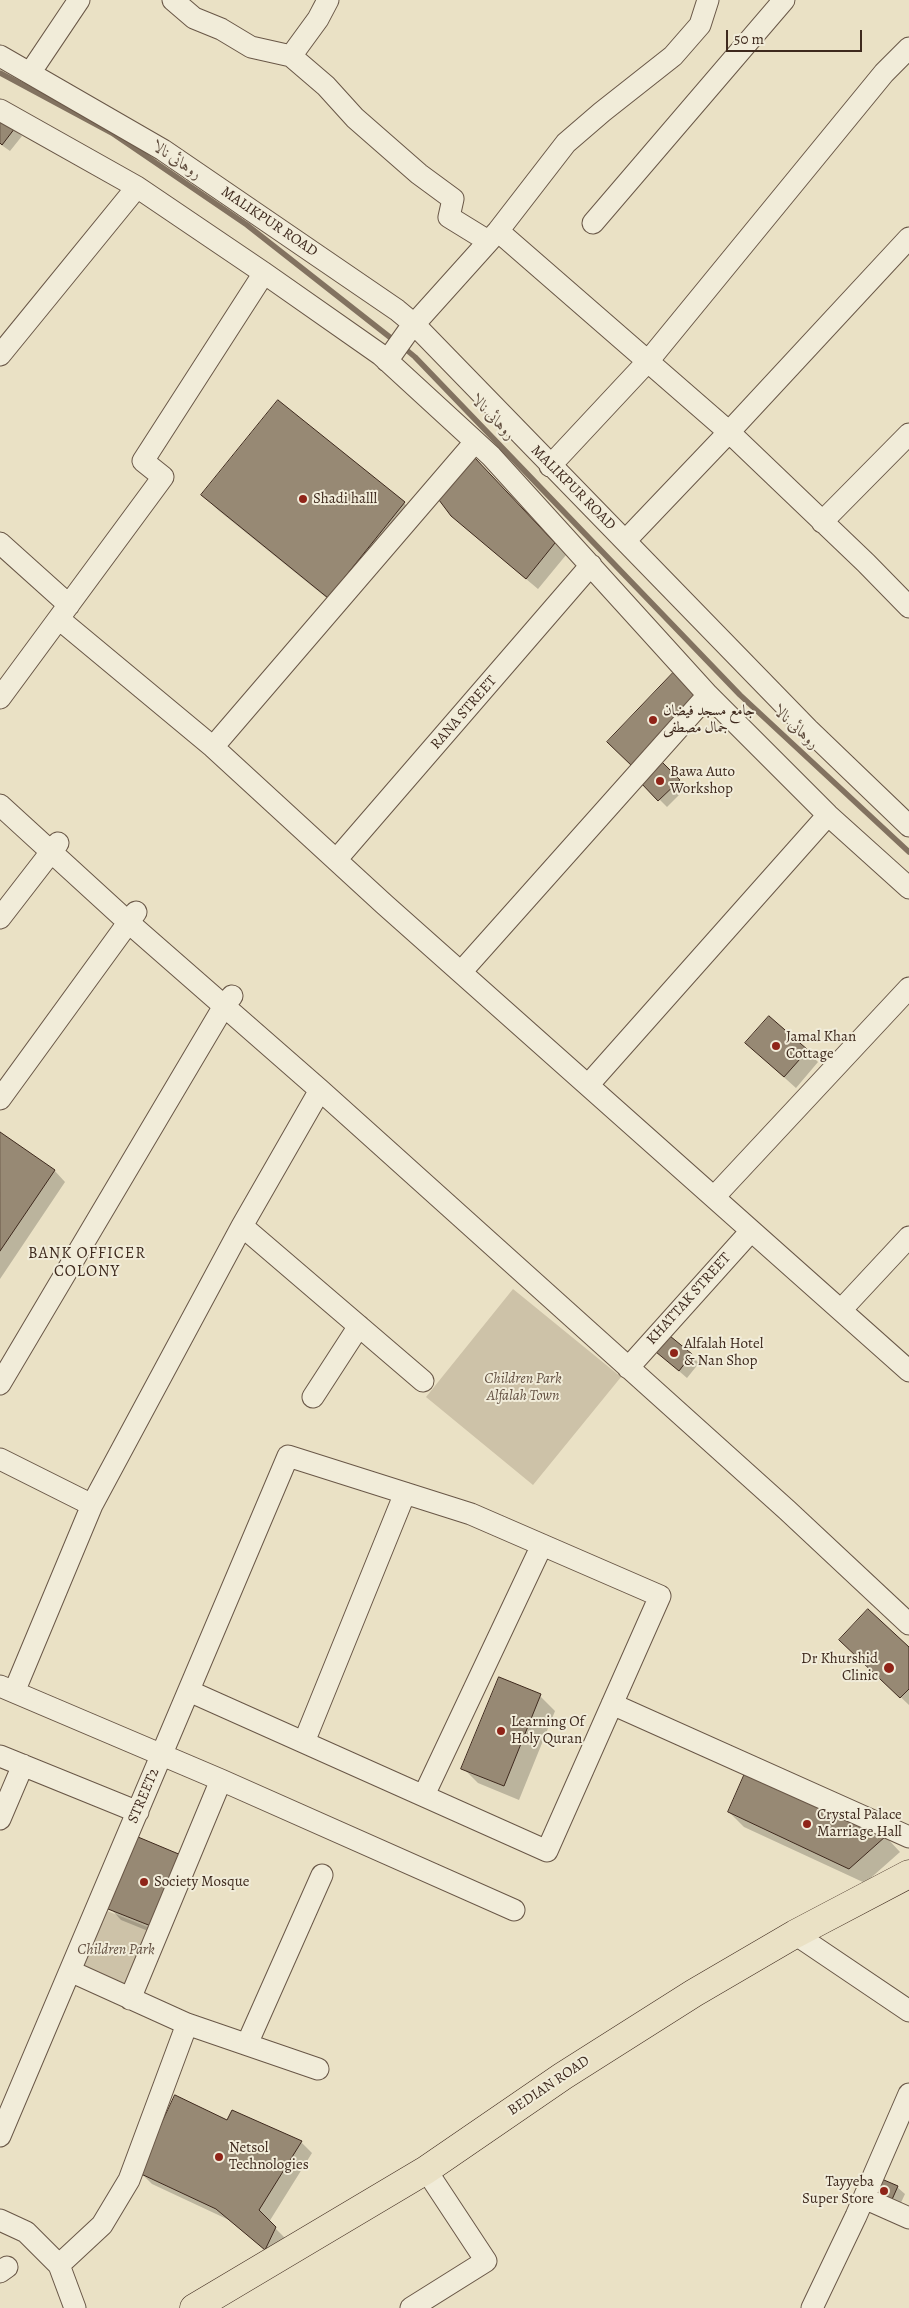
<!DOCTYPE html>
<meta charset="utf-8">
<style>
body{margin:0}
#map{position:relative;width:909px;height:2308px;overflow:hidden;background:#eae1c5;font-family:Alegreya,serif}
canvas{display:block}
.scale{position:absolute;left:726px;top:30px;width:136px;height:22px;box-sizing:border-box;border:2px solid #3e291d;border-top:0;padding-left:6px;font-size:15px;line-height:18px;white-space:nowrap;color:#3e291d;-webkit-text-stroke:4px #f1ecd9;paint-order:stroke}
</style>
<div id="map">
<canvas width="909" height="2308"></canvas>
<div class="scale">50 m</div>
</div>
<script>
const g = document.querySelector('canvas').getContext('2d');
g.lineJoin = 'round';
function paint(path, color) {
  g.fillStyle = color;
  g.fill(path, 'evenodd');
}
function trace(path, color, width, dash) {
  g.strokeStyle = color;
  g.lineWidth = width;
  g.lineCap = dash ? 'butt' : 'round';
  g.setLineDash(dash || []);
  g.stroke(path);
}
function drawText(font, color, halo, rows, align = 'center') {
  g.font = font + ' Alegreya,Amiri,serif';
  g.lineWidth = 4;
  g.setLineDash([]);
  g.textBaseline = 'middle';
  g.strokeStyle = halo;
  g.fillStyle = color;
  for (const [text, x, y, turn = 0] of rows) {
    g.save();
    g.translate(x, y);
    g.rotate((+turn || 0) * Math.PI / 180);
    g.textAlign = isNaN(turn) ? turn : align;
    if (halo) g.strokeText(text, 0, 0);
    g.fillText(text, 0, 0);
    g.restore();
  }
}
const green = new Path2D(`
 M513 1289 621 1377 533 1485 426 1397Z
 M100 1908 155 1930 130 1989 79 1966Z`);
const shadow = new Path2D(`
 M0 118 22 136 10 151 0 144Z
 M486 471 566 555 538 589 464 527Z
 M203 495 404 503 419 518 344 612 218 510Z
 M673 675 710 710 651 772 662 764 686 788 667 807 643 783Z
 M807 1051 818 1062 796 1088 758 1054Z
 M0 1134 54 1170 65 1182 0 1279Z
 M671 1337 699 1363 687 1378 665 1359Z
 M909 1649V1705L852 1651Z
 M499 1679 540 1696 555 1711 519 1800 478 1783 463 1768Z
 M729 1812 886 1837 900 1852 865 1883 744 1827Z
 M138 1838 163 1937 121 1920 110 1908Z
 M228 2122 301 2142 312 2153 269 2222 287 2240 277 2260 229 2220 152 2184 141 2173Z
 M897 2187 905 2194 897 2211 878 2203Z`);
const stream = new Path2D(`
 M0 73 112 133 247 225 396 342
 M403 347 415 357 740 695 909 852`);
const building = new Path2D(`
 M0 116 15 128 2 145 0 143Z
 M278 400 405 502 328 598 201 495Z
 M475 458 555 543 526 579 451 516 436 496Z
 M673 673 699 698 633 767 607 742Z
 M662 762 680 780 658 801 641 783Z
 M769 1016 808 1050 784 1077 745 1043Z
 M0 1132 55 1170 0 1251Z
 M670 1336 692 1354 679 1371 656 1352Z
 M868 1609 909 1647V1689L900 1698 839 1640Z
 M499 1677 541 1694 504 1786 461 1769Z
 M746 1771 886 1836 849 1869 728 1812Z
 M138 1837 181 1855 151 1926 108 1909Z
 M175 2095 227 2120 232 2110 302 2141 259 2210 276 2227 265 2250 216 2209 139 2173Z
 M877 2177 898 2186 890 2204 869 2196Z`);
const minor = new Path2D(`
 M173 0 194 18 221 29 251 47 291 56 326 86 355 118 419 174 453 199 449 217 488 241
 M0 56 163 150 397 310 415 325 808 729 909 826
 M291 56 318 19 328 0
 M30 73 79 0
 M0 110 137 187 264 273 381 355 491 456 708 695 828 815 909 888
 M593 223 784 0
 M498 231 729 432 866 563 909 607
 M0 355 137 187
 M387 361 409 330 498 231 566 143 602 112 673 56 700 25 708 0
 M550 466 649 360 884 73 909 48
 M822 522 909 434
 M626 540 729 432 909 238
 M0 543 69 605
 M59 619 213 747 384 904 909 1371
 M0 698 163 477 143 461 264 273
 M213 747 475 442
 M0 805 128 922 320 1090 787 1510 909 1624
 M336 860 591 565
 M0 918 58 843
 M461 972 708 695
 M589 1084 828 815
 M0 1099 136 912
 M714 1197 909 988
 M242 1226 423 1381
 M841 1310 909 1237
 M628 1368 751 1231
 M0 1384 224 1006 232 996
 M313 1397 359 1326
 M0 1459 92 1505
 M0 1686 221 1780 514 1910
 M14 1692 92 1505 242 1226 320 1090
 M612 1704 909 1837
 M304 1742 405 1493
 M0 1756 138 1812
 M424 1795 542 1545
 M0 1819 23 1765
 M795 1934 909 2011
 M70 1971 187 2024 318 2069
 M130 1999 221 1780
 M247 2044 322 1875
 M0 2136 288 1456 471 1514 660 1596 547 1851 189 1691
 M864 2198 909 2218
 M0 2220 26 2232 59 2265 75 2308
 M59 2265 102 2225 129 2180 187 2024
 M0 2272 7 2267
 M411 2308 486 2261 426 2170
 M812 2308 856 2216 909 2094`);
const major = new Path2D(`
 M194 2308 426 2170 563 2076 694 1993 795 1934 909 1874`);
const markers = [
 [303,499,5,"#8f2418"],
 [653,720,5,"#8f2418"],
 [660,781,5,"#8f2418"],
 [776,1046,5,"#8f2418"],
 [674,1353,5,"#8f2418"],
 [889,1668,6,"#8f2418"],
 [501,1731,5,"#8f2418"],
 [807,1824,5,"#8f2418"],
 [144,1882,5,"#8f2418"],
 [219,2157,5,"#8f2418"],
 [884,2191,5,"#8f2418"]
];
const streetNames = [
 ["MALIKPUR ROAD",269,222,34],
 ["MALIKPUR ROAD",573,488,45],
 ["RANA STREET",464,713,-49],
 ["KHATTAK STREET",689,1299,-48],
 ["STREET2",144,1796,-67],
 ["BEDIAN ROAD",549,2086,-34]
];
const poiNames = [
 ["Shadi halll",313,499],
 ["جامع مسجد فیضان",663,711],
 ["جمال مصطفی",663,728],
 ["Bawa Auto",670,772],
 ["Workshop",670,789],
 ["Jamal Khan",786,1037],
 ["Cottage",786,1054],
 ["Alfalah Hotel",684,1344],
 ["& Nan Shop",684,1361],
 ["Dr Khurshid",878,1659,"right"],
 ["Clinic",878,1676,"right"],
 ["Learning Of",511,1722],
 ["Holy Quran",511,1739],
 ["Crystal Palace",817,1815],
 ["Marriage Hall",817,1832],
 ["Society Mosque",154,1882],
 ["Netsol",229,2148],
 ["Technologies",229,2165],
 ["Tayyeba",874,2182,"right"],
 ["Super Store",874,2199,"right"]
];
const parkNames = [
 ["Children Park",523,1379],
 ["Alfalah Town",523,1396],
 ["Children Park",116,1950]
];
const waterNames = [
 ["روہائی نالا",177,161,34],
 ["روہائی نالا",493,418,46],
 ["روہائی نالا",796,728,43]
];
const neighbourhoodNames = [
 ["BANK OFFICER",87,1254],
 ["COLONY",87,1272]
];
paint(green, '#cdc2a8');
paint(shadow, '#0003');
trace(stream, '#827260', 5.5);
paint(building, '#978974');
trace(building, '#3e291d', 1);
trace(minor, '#695747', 23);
trace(major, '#3e291d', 29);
trace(minor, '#f1ecd9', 21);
trace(major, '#eae1c5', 28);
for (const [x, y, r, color] of markers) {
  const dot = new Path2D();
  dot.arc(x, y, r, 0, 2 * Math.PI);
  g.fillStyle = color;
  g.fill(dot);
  trace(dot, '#f1ecd9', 2);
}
drawText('15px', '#3e291d', '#f1ecd9', streetNames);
drawText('15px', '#3e291d', '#f1ecd9', poiNames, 'left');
drawText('italic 15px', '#624f40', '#f1ecd9', parkNames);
drawText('italic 16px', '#604d3e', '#f1ecd9', waterNames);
g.letterSpacing = '1px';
drawText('16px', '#3e291d', '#f1ecd9', neighbourhoodNames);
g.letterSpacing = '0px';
</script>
